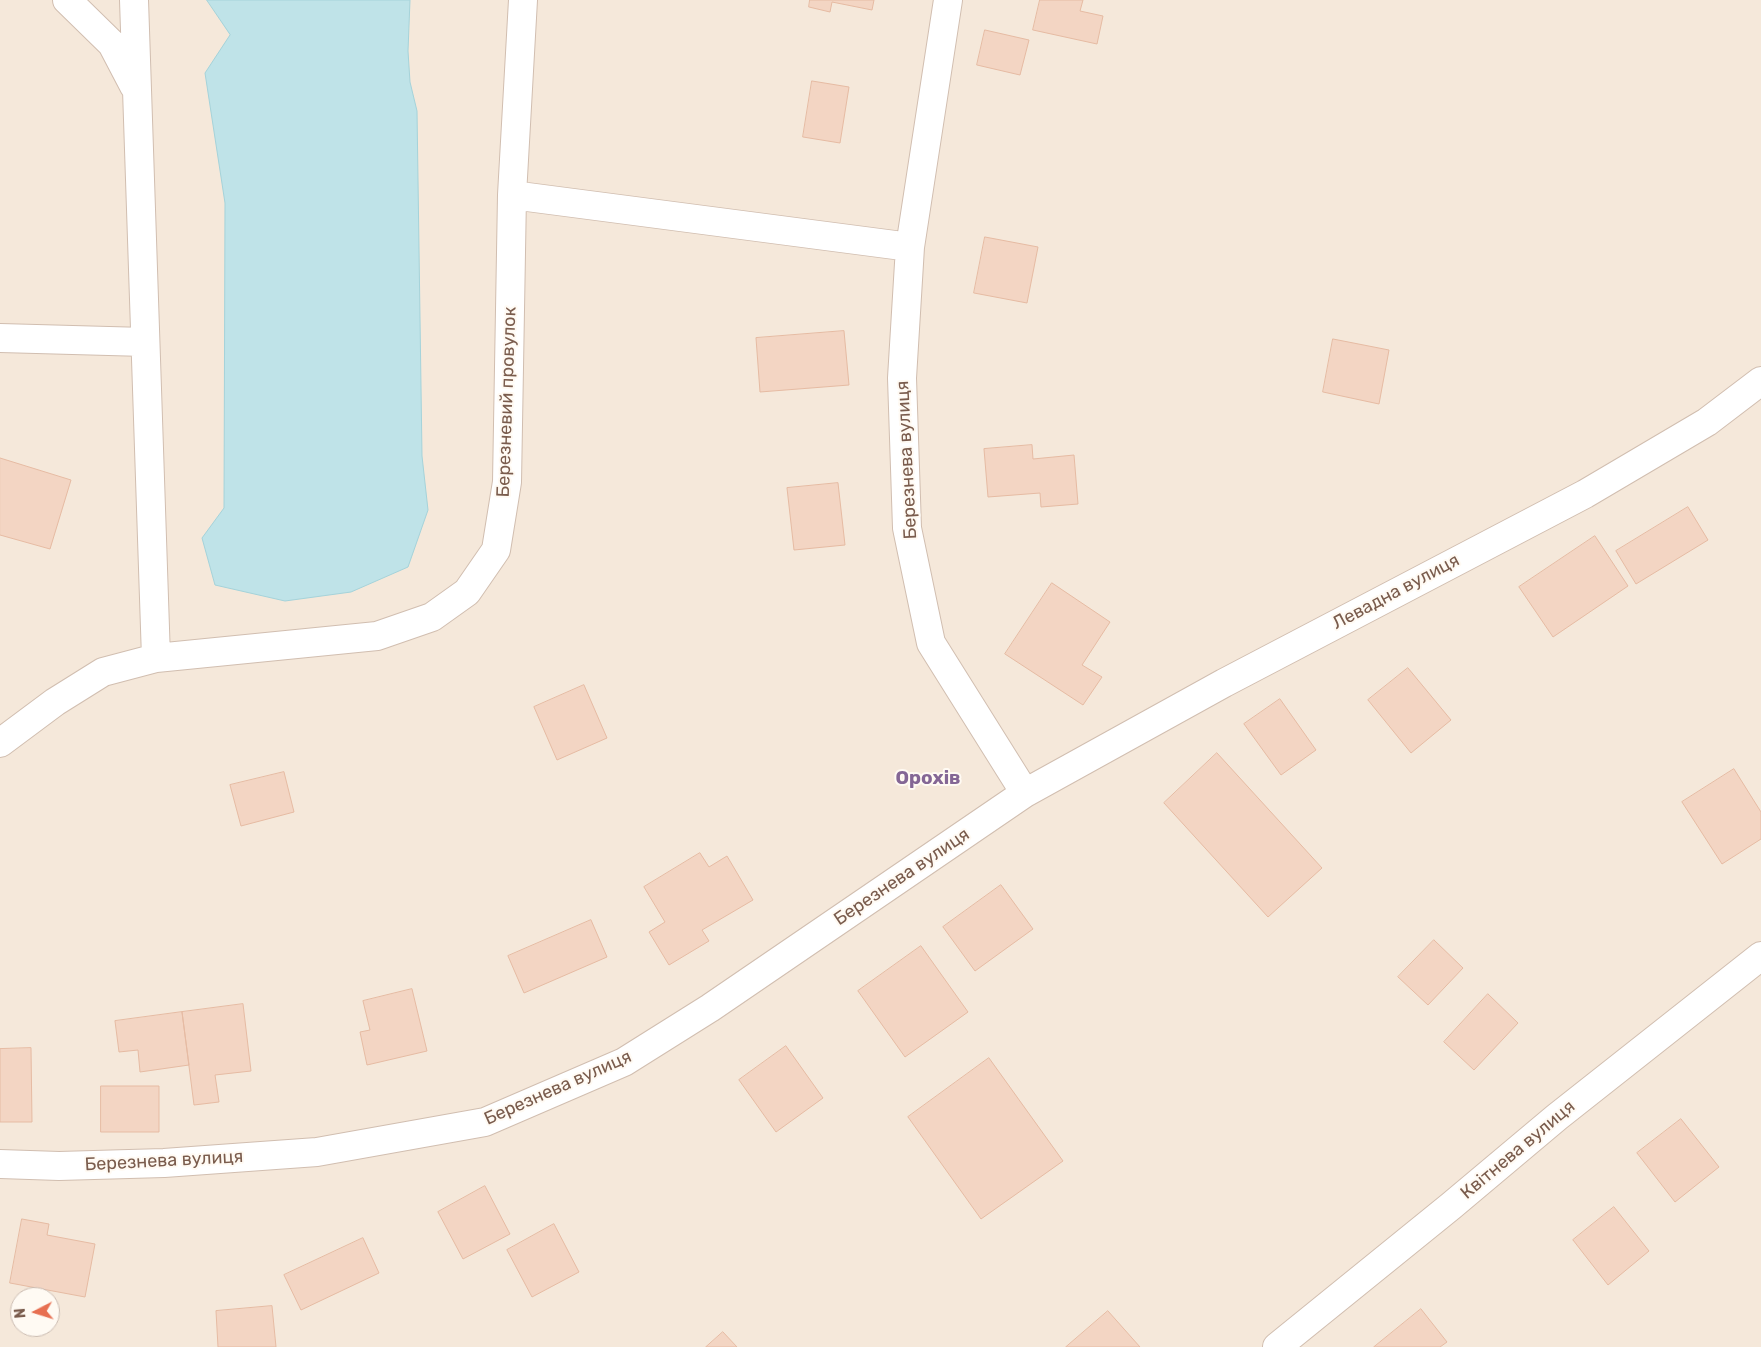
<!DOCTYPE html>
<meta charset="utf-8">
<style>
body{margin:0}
#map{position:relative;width:1761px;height:1347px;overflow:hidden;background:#fdf6ec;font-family:Rubik,sans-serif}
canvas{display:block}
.north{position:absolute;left:10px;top:1287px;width:50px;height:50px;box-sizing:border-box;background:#fffaf3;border:1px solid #cabbb1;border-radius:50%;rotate:265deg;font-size:14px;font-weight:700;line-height:20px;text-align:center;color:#7a5c4d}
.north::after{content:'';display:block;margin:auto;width:18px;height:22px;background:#e76f51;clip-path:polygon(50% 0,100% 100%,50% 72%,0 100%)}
</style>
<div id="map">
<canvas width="1761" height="1347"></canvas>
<div class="north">N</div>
</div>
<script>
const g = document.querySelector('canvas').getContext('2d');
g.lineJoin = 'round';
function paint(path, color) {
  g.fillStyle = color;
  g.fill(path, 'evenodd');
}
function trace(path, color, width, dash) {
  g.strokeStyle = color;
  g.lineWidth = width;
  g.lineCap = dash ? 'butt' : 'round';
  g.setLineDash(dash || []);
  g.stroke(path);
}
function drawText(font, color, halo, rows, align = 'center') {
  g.font = font + ' Rubik,sans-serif';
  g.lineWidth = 4;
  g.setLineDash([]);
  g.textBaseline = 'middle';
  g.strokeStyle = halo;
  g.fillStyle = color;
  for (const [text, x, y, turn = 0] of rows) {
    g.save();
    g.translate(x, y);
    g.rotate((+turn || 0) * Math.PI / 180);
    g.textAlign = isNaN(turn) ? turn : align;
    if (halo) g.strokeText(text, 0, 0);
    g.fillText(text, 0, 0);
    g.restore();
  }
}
const residential = new Path2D(`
 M0 0H1761V1347H0ZM20 1297H50V1327H20Z`);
const water = new Path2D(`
 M207 0H410L408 51 410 82 417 111 422 456 428 510 408 567 351 592 285 601 215 585 202 538 224 508 225 203 205 73 230 35Z`);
const building = new Path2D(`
 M810 0H874L872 10 832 2 830 12 809 7Z
 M1040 0H1083L1080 11 1103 16 1097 44 1033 30Z
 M985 30 1029 40 1020 75 977 65Z
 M812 81 849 87 840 143 803 137Z
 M985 237 1038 247 1027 303 974 293Z
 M844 331 849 385 760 392 756 338Z
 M1333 339 1389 350 1379 404 1323 392Z
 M1032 445 1033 459 1074 455 1078 504 1041 507 1040 493 988 497 984 449Z
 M0 458 71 480 50 549 0 535Z
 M838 483 845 545 794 550 787 488Z
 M1688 507 1708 540 1636 584 1616 551Z
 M1595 536 1628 586 1553 637 1519 587Z
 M1052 583 1110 622 1082 665 1102 677 1083 705 1005 654Z
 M1408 668 1451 720 1411 753 1368 700Z
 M584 685 607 738 557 760 534 707Z
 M1280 699 1316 750 1281 775 1244 724Z
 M1217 753 1322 868 1268 917 1164 803Z
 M1734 769 1761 812V839L1722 864 1682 802Z
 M284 772 294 812 241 826 230 785Z
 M700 853 709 867 727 856 753 900 702 930 709 941 669 965 649 932 665 922 644 887Z
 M1001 885 1033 929 975 971 943 927Z
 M591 920 607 957 524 993 508 956Z
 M1434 940 1463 968 1428 1005 1398 977Z
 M921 946 968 1012 905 1057 858 991Z
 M412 989 427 1051 367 1065 360 1032 370 1030 363 1001Z
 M1488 994 1518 1023 1474 1070 1444 1042Z
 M243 1004 251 1071 215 1075 219 1102 194 1105 182 1012Z
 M182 1012 189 1065 140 1072 138 1050 119 1052 115 1021Z
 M786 1046 823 1098 776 1132 739 1080Z
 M31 1048 32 1122H0V1049Z
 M989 1058 1063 1161 981 1219 908 1117Z
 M101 1086H159V1132H101Z
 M1681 1119 1719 1167 1675 1202 1637 1153Z
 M485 1186 510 1234 463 1259 438 1212Z
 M1614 1207 1649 1251 1608 1285 1573 1240Z
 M22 1219 49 1224 47 1235 95 1244 85 1297 10 1283Z
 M554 1224 579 1272 532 1297 507 1250Z
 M363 1238 379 1273 301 1310 284 1275Z
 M272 1306 276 1347H218L216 1311Z
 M1421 1309 1447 1342 1440 1347H1374Z
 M1108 1311 1140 1347H1066Z
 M723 1332 737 1347H706Z`);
const minor = new Path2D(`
 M67 0 112 44 134 86
 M134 0 156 658
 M948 0 910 247 902 378 907 528 931 643 1025 793
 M512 195 910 247
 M0 338 145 342
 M0 743 55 702 103 672 156 658 377 636 432 617 467 592 496 550 507 482 512 195 523 0
 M0 1164 59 1166 164 1163 317 1152 485 1122 624 1062 710 1008 1025 793 1224 683 1585 494 1707 422 1761 381
 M1277 1347 1451 1206 1557 1117 1761 956`);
const streetNames = [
 ["Березневий провулок",507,402,-88],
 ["Березнева вулиця",907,460,-93],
 ["Левадна вулиця",1396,592,-28],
 ["Березнева вулиця",902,877,-34],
 ["Березнева вулиця",558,1088,-24],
 ["Квітнева вулиця",1518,1150,-40],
 ["Березнева вулиця",164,1161,-3]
];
const neighbourhoodNames = [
 ["Орохів",928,779]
];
paint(residential, '#f5e8da');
paint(water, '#bfe3e8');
trace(water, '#a5d3da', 1);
paint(building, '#f3d5c3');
trace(building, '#e6bba3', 1);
trace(minor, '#d1beb0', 30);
trace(minor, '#fff', 28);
drawText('18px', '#7a5c4d', '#fffaf3', streetNames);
drawText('bold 19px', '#846695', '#fffaf3', neighbourhoodNames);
</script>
